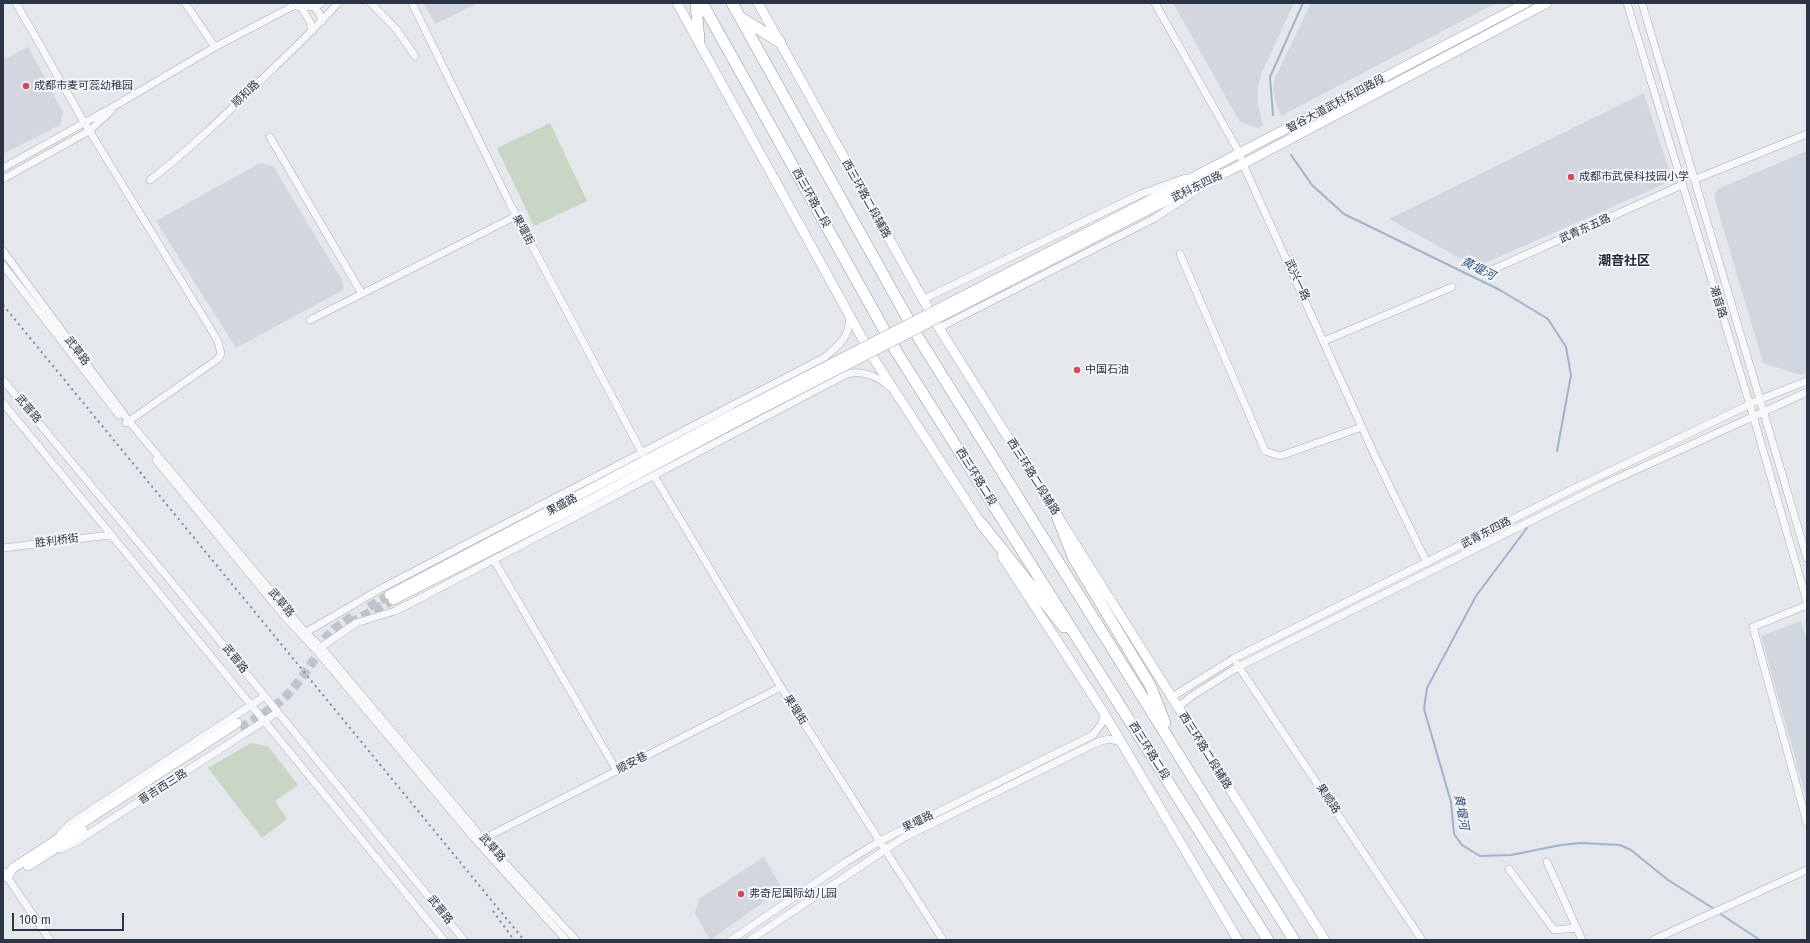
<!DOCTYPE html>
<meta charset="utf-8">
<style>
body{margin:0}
#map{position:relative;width:1810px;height:943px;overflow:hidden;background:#e4e7ec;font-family:"Fira Sans",sans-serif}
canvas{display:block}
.frame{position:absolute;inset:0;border:4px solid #2b3445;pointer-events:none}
.scale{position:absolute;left:12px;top:913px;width:112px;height:18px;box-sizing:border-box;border:2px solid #2b3445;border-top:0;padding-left:5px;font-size:12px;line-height:14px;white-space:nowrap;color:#2b3445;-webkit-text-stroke:3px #f4f6f9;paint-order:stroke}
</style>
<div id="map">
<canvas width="1810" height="943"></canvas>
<div class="frame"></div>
<div class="scale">100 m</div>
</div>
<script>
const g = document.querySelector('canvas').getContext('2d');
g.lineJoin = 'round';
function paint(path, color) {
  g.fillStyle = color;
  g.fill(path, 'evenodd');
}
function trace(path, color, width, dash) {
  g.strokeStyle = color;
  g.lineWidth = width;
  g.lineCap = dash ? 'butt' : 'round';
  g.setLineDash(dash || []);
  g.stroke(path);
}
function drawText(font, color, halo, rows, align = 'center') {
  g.font = font + ' "Fira Sans","Noto Sans SC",sans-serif';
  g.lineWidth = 4;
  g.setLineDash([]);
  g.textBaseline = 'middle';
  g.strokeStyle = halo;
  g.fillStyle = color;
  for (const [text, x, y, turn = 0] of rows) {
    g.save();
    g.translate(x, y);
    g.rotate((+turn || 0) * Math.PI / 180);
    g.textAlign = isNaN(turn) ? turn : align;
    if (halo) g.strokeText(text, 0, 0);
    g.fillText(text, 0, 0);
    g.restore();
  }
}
const built = new Path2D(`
 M424 3H478L435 24Z
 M1173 3H1294L1261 74 1258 88V104L1263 126 1258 128 1240 122Z
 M1311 3H1496L1281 116 1276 104 1273 88 1275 78Z
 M28 47 63 112 60 125 3 154V60Z
 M1644 93 1669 170 1664 184 1476 267 1389 219Z
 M1807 151V372L1801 375 1763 363 1715 200V193L1718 189Z
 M260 163 273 166 343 282V290L236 348 156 221Z
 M1801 621 1807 641V800L1761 636Z
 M764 857 782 889 710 940 695 913 699 899Z`);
const green = new Path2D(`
 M550 123 587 201 534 226 497 148Z
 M251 743 268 746 298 785 275 801 287 819 262 838 208 768Z`);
const stream = new Path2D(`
 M1273 115 1270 77 1303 3
 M1291 155 1312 185 1344 214 1500 290 1548 319 1566 347 1571 375 1557 451
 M1527 528 1476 596 1427 688 1424 709 1451 802 1454 834 1462 845 1480 856 1511 855 1561 845 1581 843 1620 845 1631 850 1668 880 1716 910
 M1719 913 1760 940`);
const majorTunnel = new Path2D(`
 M369 607 389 595
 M350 623 393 600
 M315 649 334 629 353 616
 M240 728C260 716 280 705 294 687 305 674 314 659 324 647`);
const minor = new Path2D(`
 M16 3 84 122 218 341 221 354 218 359 126 423
 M185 3 215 47
 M371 3 397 30 415 56
 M412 3 511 206 642 453
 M1155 3 1240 154 1243 164 1375 456 1427 563
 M1627 3 1750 405 1807 602
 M1642 3 1807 558
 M295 5 302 8 310 22 312 31
 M299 5 315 7 322 3
 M312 5 319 13 322 21
 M270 137 362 294
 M3 168 118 104 215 47 299 3
 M3 179 89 131 111 111
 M1696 179 1807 134
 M150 180C188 151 224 116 258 83 285 57 313 31 338 3
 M3 251 128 420 305 632 321 647 483 839 576 940
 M1180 254 1265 451 1280 456 1362 427
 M3 265 119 415
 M1487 272 1682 185
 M922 300 1141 194 1185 178
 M310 320 516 216
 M939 328 1155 218 1196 191
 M1324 341 1452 287
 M3 380 179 591 464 940
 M3 403C149 583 298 760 444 940
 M156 460 285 617 316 650 474 838 566 940
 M654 476 781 687 943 940
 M3 548 110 535
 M494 560 617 771
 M1807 605 1753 627 1807 823
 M303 634 380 589 825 357C839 345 851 336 849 316
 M318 649 356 623 395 611 415 601 847 374C863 370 877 376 890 387
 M1237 664 1422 940
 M1172 697 1233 659 1575 488 1761 399 1807 381
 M1178 707 1192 696 1238 667 1603 485 1807 392
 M60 834 71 823 265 696
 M483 839 781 687
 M61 849 76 842 278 712
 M1547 862 1582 940
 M1509 869 1554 930 1577 928
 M3 871 50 940
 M731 940 846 862 880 841 1093 735 1102 723 1104 713
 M750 940 903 838 1098 742 1109 739 1121 742
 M1653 940 1807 870`);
const major = new Path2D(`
 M677 3 872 356 984 528
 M758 3 939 328 1325 940
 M1144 203 1526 3
 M1150 209 1243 164 1547 3
 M1002 556 1104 713 1238 940
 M389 595 735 413
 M393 600 573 509 740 420
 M28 866 83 831
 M7 877 13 868 237 723`);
const highway = new Path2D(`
 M696 3 699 41
 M702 3 896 351 1268 940
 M732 3 918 337 1294 940
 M741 18 780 42
 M1057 516 1074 559 1150 685 1165 723
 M981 523 1064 627`);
const rail = new Path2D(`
 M3 305 524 940
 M493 911 514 940`);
const majorBridge = new Path2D(`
 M735 413 1144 203
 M740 420 1150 209`);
const markers = [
 [26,86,4,"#d1495b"],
 [1571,177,4,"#d1495b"],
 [1077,370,4,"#d1495b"],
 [741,894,4,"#d1495b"]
];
const poiNames = [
 ["成都市麦可蕊幼稚园",34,86],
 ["成都市武侯科技园小学",1579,177],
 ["中国石油",1085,370],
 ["弗奇尼国际幼儿园",749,894]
];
const streetNames = [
 ["顺和路",246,94,-43],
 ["智谷大道武科东四路段",1336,104,-28],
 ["武科东四路",1197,187,-26],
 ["西三环路二段",811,198,61],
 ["西三环路二段辅路",866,199,61],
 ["武青东五路",1585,229,-24],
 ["果堰街",523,230,62],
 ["武兴一路",1297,280,65],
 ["潮音路",1718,302,73],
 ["武草路",77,351,53],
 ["武晋路",28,409,50],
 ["西三环路二段",976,477,58],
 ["西三环路二段辅路",1033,477,58],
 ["果盛路",562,505,-28],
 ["武青东四路",1486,533,-27],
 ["胜利桥街",57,541,-7],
 ["武草路",281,603,50],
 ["武晋路",235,659,51],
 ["果堰街",795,710,57],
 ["西三环路二段",1149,751,58],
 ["西三环路二段辅路",1205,751,58],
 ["顺安巷",632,763,-27],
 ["晋吉西三路",163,787,-32],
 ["果顺路",1328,799,56],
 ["果堰路",918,822,-26],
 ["武草路",492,848,48],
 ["武晋路",440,910,51]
];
const waterNames = [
 ["黄堰河",1478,269,26],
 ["黄堰河",1461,812,80]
];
const quarterNames = [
 ["潮音社区",1624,261]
];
paint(built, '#d2d6de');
paint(green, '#c9d6c5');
trace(stream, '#9fb4cc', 2);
trace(majorTunnel, '#bfc3cb', 9, [9, 4.5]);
trace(minor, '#a9aeb7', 8);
trace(major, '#a3abb8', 10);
trace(highway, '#8b94a3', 12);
trace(minor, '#f7f8fa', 7);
trace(major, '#fff', 9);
trace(highway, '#fff', 11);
trace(rail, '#7d8696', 2, [2, 4]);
trace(majorBridge, '#a3abb8', 10, []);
trace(majorBridge, '#fff', 9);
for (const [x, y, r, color] of markers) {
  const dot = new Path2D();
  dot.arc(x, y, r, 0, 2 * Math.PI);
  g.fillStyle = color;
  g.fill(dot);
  trace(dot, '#f4f6f9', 1.5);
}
drawText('11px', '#2b3445', '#f4f6f9', poiNames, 'left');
drawText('11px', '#2b3445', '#f4f6f9', streetNames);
drawText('italic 12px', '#34527a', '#f4f6f9', waterNames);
drawText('bold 13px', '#1d2536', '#f4f6f9', quarterNames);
</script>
